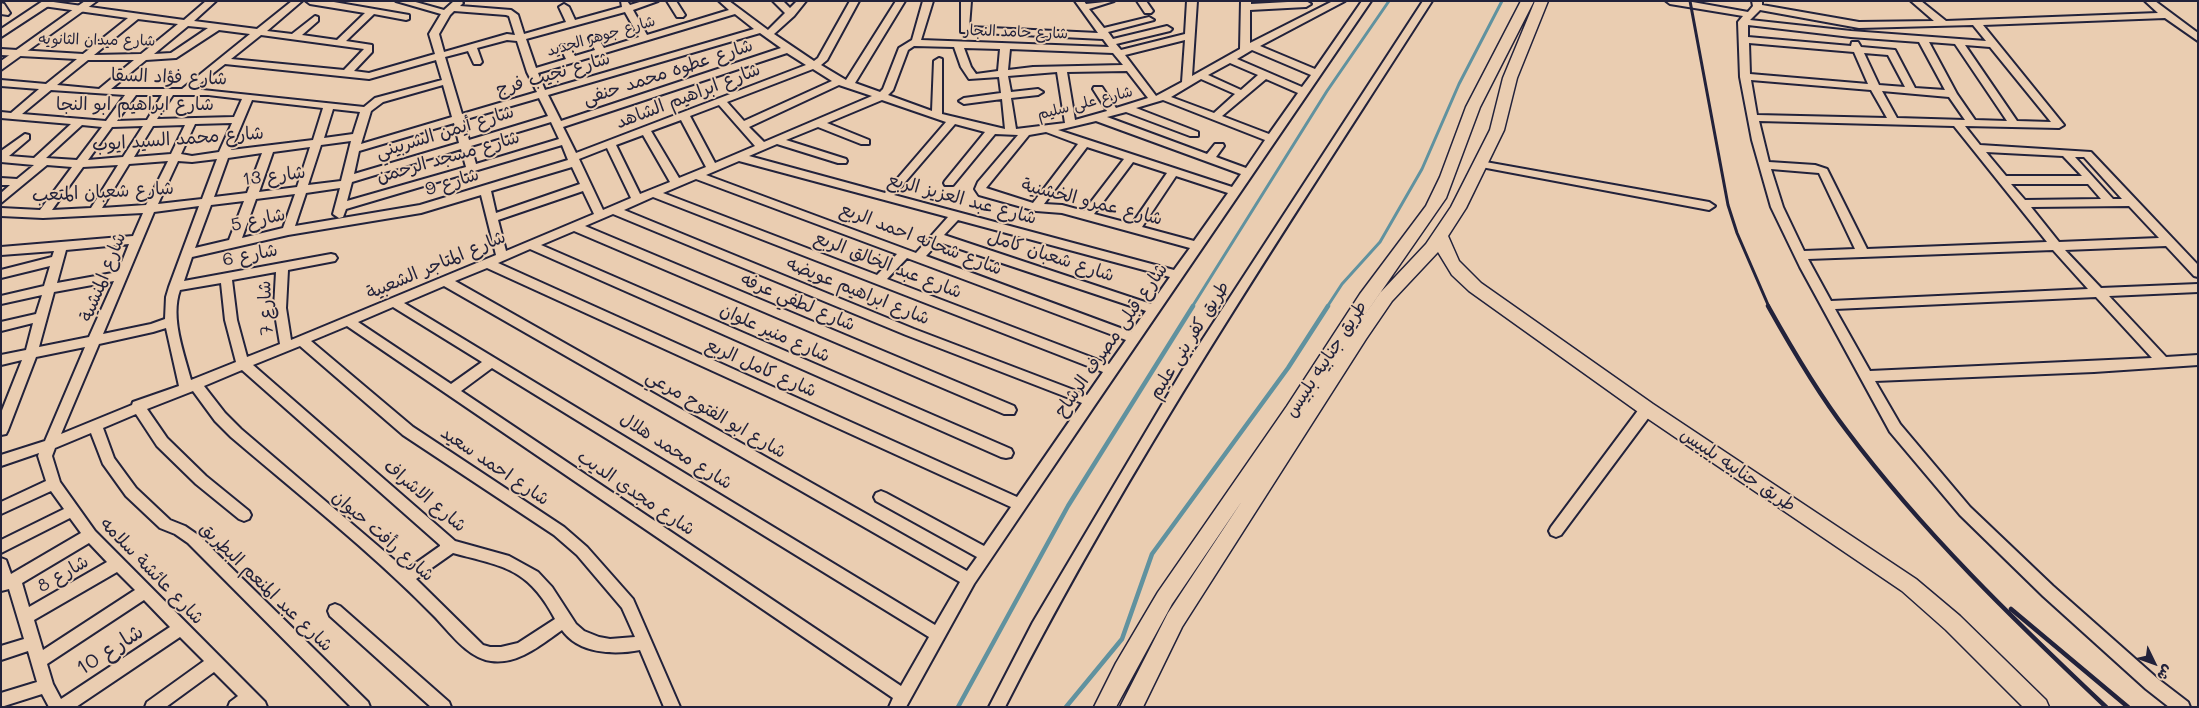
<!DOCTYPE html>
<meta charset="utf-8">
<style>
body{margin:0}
#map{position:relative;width:2199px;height:708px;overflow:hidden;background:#eacdb1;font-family:Mali,"Playpen Sans Arabic",sans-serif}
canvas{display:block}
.frame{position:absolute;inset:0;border:2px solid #22223b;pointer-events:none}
.north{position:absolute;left:2129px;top:638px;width:50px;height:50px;-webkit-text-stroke:4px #eacdb1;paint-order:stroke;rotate:132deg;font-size:14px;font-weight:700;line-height:20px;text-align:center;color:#22223b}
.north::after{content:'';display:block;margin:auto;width:18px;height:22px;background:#22223b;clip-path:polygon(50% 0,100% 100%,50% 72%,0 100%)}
</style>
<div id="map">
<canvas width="2199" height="708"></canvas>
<div class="frame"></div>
<div class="north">ش</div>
</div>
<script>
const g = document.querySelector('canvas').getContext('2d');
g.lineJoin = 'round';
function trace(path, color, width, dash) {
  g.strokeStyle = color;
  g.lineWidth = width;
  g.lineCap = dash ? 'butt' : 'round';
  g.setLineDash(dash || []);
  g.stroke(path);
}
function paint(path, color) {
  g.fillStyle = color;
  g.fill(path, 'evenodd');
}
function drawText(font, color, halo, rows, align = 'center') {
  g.font = font + ' Mali,"Playpen Sans Arabic",sans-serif';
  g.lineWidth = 4;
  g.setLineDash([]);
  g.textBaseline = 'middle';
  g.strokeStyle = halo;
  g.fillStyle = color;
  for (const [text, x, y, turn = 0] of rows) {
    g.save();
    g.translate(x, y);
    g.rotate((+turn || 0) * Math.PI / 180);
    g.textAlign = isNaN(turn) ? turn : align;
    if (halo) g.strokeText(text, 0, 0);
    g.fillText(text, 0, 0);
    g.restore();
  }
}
const streamFar1 = new Path2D(`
 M1192 307 1327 91 1389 1
 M1327 307 1342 284 1380 242 1422 169 1459 84 1502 1`);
const stream = new Path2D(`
 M958 707 1068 506 1193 306
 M1066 707 1122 639 1152 554 1288 368 1328 306`);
const minor = new Path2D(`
 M46 1 184 20 206 1H216L194 21 257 29 292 1H302L267 31 292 34 315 16 318 17V21L302 35 337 40 365 13 310 4 306 1H328L409 15V19L406 20 374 14 346 41 372 45V52L354 71 369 73 435 54 429 34 441 14 396 1H412L444 10 454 1H461L463 3 460 6 511 10 518 15 524 34 566 22 559 7 564 4 569 7 575 20 622 7 621 1H627L630 5 643 1H658L633 10 647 35 729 10 719 1H729L768 30 785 13 773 1H783L790 8 797 1H806L794 16 774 34 814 61 818 58 850 1H859L827 60 821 65 846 80 896 1H905L855 83 880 92 883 89 899 48 912 40 923 1H933L921 40 1109 47 1103 39 961 32V1H971L969 27 1098 33 1075 1H1084L1086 4 1114 1 1089 9 1104 28 1149 17 1154 20 1108 32 1113 39 1167 26 1172 29 1170 31 1116 44 1121 50 1185 34 1187 1H1197L1192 76 1240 49 1241 1H1251V4L1306 1 1311 4 1306 7 1250 10V43L1333 1H1345L1260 46 1315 69 1362 1H1371L1095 405 974 584 906 707H889L893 698 347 326 311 341 413 427 564 527 587 547 633 599 680 707H664L640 650C614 655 579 654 562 630 542 644 518 665 491 661 467 658 449 631 433 615 370 551 299 495 231 437L215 421 193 391 147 409 167 438 206 476 249 511 251 515 249 519 244 521 239 519 196 484 157 446 136 414 103 428 114 458 136 488 170 520 185 526 198 535 368 702 370 707H351L188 543 175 534 160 528 126 496 103 464 91 433 55 448 52 456 60 482 95 531 265 702 267 707H228L230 702 238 696 214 672 166 707H145L147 702 204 661 180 637 76 707H49L42 694 1 707V693L37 682 28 651 1 660V646L24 639 9 589 1 591V558L6 560 11 574 81 533 70 518 1 553V540L64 509 51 491 1 514V502L46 481 38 456 39 453 1 466V455L45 441 85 347 36 357 8 430 6 434 1 435V413L22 360 1 365V355L26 350 33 323 1 331V322L36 314 42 295 1 304V296L44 286 50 266 1 278V270L52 257 54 251 1 255V247L133 236 143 213 43 218 1 216V208L40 210 72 167 47 165 1 203V193L10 185H1V178L17 179 34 165 1 162V151L25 134 29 135V139L9 156 34 158 71 124 1 118V112L11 113 39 89 1 86V80L46 84 77 59 1 55V49L83 54 128 18 43 6 41 4ZM454 11 506 15 509 16 515 35 507 34 444 52 439 34 450 15ZM625 12 639 37 604 48 597 36H591L589 38 595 50 575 56 568 45H562L560 47 566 59 536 68 526 39ZM735 14 754 29 545 90 538 73ZM138 19 178 24 141 54 94 55ZM188 26 208 28 171 53 154 54ZM219 30 250 34 182 89H111L146 60 176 58ZM760 33 781 48 561 121 548 95ZM261 35 364 49 344 70 231 59ZM507 40 517 41 527 72 537 92 462 114 445 57 468 51 474 64H480L482 62 477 48ZM1185 40 1182 82 1156 96 1125 55ZM914 46 954 47 961 67 969 79 999 77 1001 93 964 98 959 101 964 104 1002 99 1005 129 942 114V59L939 58 934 61 932 111 888 95 893 90 908 50ZM964 48 1000 49 998 71 976 74 971 67ZM1010 49 1113 53 1123 65 1033 67 1008 70ZM1252 50 1311 75 1302 87 1237 59ZM787 53 806 65 576 153 563 127ZM88 60H134L99 89 57 85ZM436 60 442 80 375 98 364 107 193 89 225 64 369 79ZM1230 63 1258 75 1241 90 1208 75ZM813 69 832 81 744 121 727 102ZM1127 71 1148 98 1116 108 1102 87H1094L1093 89 1107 111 1075 120 1067 72ZM1057 72 1065 123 1016 129 1011 98 1038 95 1043 92 1038 89 1011 92 1008 76ZM1201 79 1235 94 1214 113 1171 97ZM1266 79 1298 93 1269 134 1222 116ZM443 85 452 117 361 144 371 111 383 102ZM839 85 872 96 764 142 749 127ZM51 90 125 95 106 121 22 114ZM136 95H162L147 120 117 121ZM173 95H208L242 99 234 117 157 119ZM539 98 548 116 469 140 463 120ZM252 100 323 108 313 140 231 150ZM882 100 946 122 885 193 749 156 777 144 838 163H846L847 161 846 159 786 140 818 127 861 144H869V140L827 123ZM1163 100 1265 140 1246 168 1216 157 1224 146 1223 144H1215L1207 154 1107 117 1126 112 1190 136H1198V132L1136 108ZM719 105 755 146 715 163 690 116ZM333 109 360 112 353 134 324 138ZM681 120 706 167 679 178 651 131ZM1096 121 1241 174 1232 187 1058 130ZM551 122 559 139 476 164 471 146ZM232 123 219 152 192 156 181 154 195 124ZM454 123 459 143 354 174 359 151ZM955 124 985 132 945 181 944 183 945 185H953L995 134 1018 135 978 182 975 189 979 195 1036 211 1062 213 1190 248 1174 270 894 195ZM82 125 102 127 77 160 46 158ZM185 125 171 154 134 157 153 126ZM143 126 123 157 88 160 112 127ZM1046 132 1078 144 1033 203 986 188 1029 135ZM643 135 670 182 640 194 616 145ZM351 141 341 181 308 185 321 145ZM562 145 568 160 420 205 295 226 306 193 340 188 333 214 339 218 343 217 346 209ZM310 147 297 187 259 192 273 152ZM1087 147 1124 159 1084 211 1062 205 1044 204ZM607 148 631 198 603 210 579 159ZM461 149 466 167 347 201 352 182ZM262 153 247 193 214 197 228 158ZM217 159 202 199 158 204 178 161 192 162ZM168 161 146 205 102 208 129 164ZM739 161 948 217 916 253 706 175ZM1133 162 1167 173 1132 224 1094 214ZM118 165 91 208 52 210 83 167ZM572 167 580 184 496 213 491 191ZM1176 176 1228 193 1194 241 1142 227ZM696 179 897 254 877 275 663 193ZM583 191 594 214 506 251 498 220ZM295 194 283 228 242 238 256 199ZM481 195 496 255 291 340 286 308 288 270 335 261 337 258 335 255 331 254 184 281 192 257 288 235 421 213ZM653 197 1103 372 1087 395 914 329 624 210ZM244 201 229 240 195 248 211 205ZM199 206 169 287 166 297 165 319 151 324 103 334 154 212ZM613 214 906 335 1082 403 1017 497 498 263 530 249 1001 457 1006 458 1011 457 1013 453 1011 449 541 245 574 231 1004 414H1014L1016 410 1014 406 585 226ZM958 220 1170 277 1151 304 944 235ZM939 242 1146 311 1131 332 926 256ZM129 244 118 272 57 283 66 250ZM907 258 1126 340 1109 364 887 279ZM487 268 1011 507 984 546 886 493 881 491 876 493 874 497 876 501 977 557 967 571 455 281ZM276 272 274 308 280 344 247 357 237 320 232 280ZM114 281 89 337 39 347 54 292ZM221 283 225 320 236 362 191 380C184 353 170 318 180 290ZM444 286 960 582 935 625 404 303ZM393 307 482 362 451 384 358 322ZM166 328 179 386 133 402 132 405 61 434 99 344 153 332ZM300 346 403 435 554 535 577 555 622 608 635 637 610 639 599 637 584 631 576 624 552 587 538 572 509 556 455 541 253 365ZM492 368 929 637 901 686 461 391ZM242 370 440 545V546L406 570 241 429 225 413 204 386ZM89 543 107 562 29 607 22 583ZM453 553C505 567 528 568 555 619L518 643 501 647H490L483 645 416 579ZM117 572 135 590 43 650 34 620ZM144 600 170 627 61 699 53 684 47 664Z
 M667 1H676L685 15 683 17H677Z
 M1137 1H1146L1153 11 1151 13H1145Z
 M1423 1H1432C1284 232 1130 461 1005 707H989L1033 622 1182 371Z
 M1666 1H1687L1748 12 1753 6 1752 1H1762V5L1859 22 1934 21 1911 1H1921L1946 21 2158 13 2145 1H2155L2198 33V41L2165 18 1983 25 2064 125 2059 128 1965 126 1980 145 2091 152 2198 265V277L2194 276 2166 246 2065 250 2101 288 2198 284V292L2109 296 2166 357 2198 355V365L2094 372 1875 381 1900 424 1970 507 2053 586 2158 679 2188 702 2190 707H2169L2146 689 2043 596 1960 515 1890 432 1800 267 1771 207 1752 140 1740 77 1738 22 1743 16 1670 4ZM1760 10 1859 28 1973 25 1986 41 1851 31 1750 20ZM1748 25 1851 37 1919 42 1945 90 1915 88 1895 50 1861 47 1858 42H1852L1851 46 1748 37ZM1929 42 1955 44 2007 121 1975 120 1957 94ZM1749 43 1854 52 1868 84 1750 74ZM1965 45 1990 47 2051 122 2017 121ZM1864 53 1888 55 1905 87 1879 85ZM1751 80 1871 90 1887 118 1757 115ZM1882 91 1949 97 1965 120 1897 118ZM1759 121 1954 126 2047 242 1867 249 1827 169 1815 165 1769 162ZM1986 152 2063 156 2082 176H2006ZM2075 157H2084L2122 199H2113ZM1771 169 1819 173 1855 249 1804 251 1783 207ZM2011 184H2088L2101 199 2025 200ZM2129 206 2159 238 2059 242 2031 207ZM2053 250 2088 289 1831 301 1808 259ZM2096 297 2152 358 1870 371 1835 309Z
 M1 3 4 4 10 13 8 15 1 14Z
 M1480 161 1709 202 1715 206 1709 210 1476 166 1475 164 1476 162Z
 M1647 404 1652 405 1654 409 1652 413 1561 535 1556 537 1551 535 1549 531 1551 527 1642 405Z
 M335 604 340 606 449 702 451 707H431L330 616 328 611 330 606Z`);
const tertiary = new Path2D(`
 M43 1H56L1 37V29Z
 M85 1H97L1 70V61Z`);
const secondary = new Path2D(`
 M1521 1H1534L1480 107 1446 198 1344 345 1380 293 1426 244 1451 207 1490 130 1503 78 1535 1H1548L1517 78 1504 130 1466 208 1448 236 1459 261 1481 283 1653 404 1916 579 1960 616 2046 700 2049 707H2023L1946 630 1902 591 1641 414 1469 291 1452 275 1438 252 1392 301 1366 339 1182 627 1143 707H1120L1168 613 1242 501 1172 604 1116 707H1094L1116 663 1158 592 1287 406 1360 294 1426 206 1440 177 1466 107Z`);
const railFar1 = new Path2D(`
 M1690 1 1728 205 1737 233 1769 307`);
const rail = new Path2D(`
 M1768 306C1792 349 1817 392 1847 431 1923 532 2014 620 2106 707
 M2011 609 2128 707`);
const farStreetnames = [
 ["شارع حامد النجار",1016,32,2],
 ["شارع جوهر الجديد",601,36,-16],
 ["شارع ميدان الثانويه",97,40,1],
 ["شارع على سليم",1085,103,-14]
];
const streetNames = [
 ["شارع عطوه محمد حنفى",668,72,-18],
 ["شارع نجيب فرج",553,74,-16],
 ["شارع فؤاد السقا",169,77,2],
 ["شارع ابراهيم الشاهد",688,96,-21],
 ["شارع ابراهيم ابو النجا",135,104],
 ["شارع أيمن الشربيني",445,132,-17],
 ["شارع محمد السيد ايوب",178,139,-4],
 ["شارع مسجد الرحمن",448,157,-16],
 ["شارع 13",274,176,-7],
 ["شارع 9",452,182,-17],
 ["شارع شعبان المتعب",103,192,-3],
 ["شارع عبد العزيز الربع",962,199,15],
 ["شارع عمرو الخشنية",1092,202,14],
 ["شارع 5",258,220,-12],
 ["شارع شحاته احمد الربع",921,239,21],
 ["شارع 6",250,255,-11],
 ["شارع شعبان كامل",1051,256,18],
 ["شارع المتاجر الشعبية",436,265,-23],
 ["شارع عبد الخالق الربع",888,265,21],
 ["شارع المنشية",103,277,-68],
 ["شارع ابراهيم عويضه",858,291,22],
 ["شارع لطفي عرفه",798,302,23],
 ["شارع 7",266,308,-93],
 ["شارع منير علوان",775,333,24],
 ["شارع قبلى مصرف الرشاح",1111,340,-55],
 ["طريق كفر بنى عليم",1189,340,-58],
 ["طريق جنابيه بلبيس",1326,359,-57],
 ["شارع كامل الربع",761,368,24],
 ["شارع ابو الفتوح مرعي",716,414,30],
 ["شارع محمد هلال",676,451,32],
 ["شارع احمد سعيد",495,466,34],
 ["طريق جنابيه بلبيس",1738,470,34],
 ["شارع مجدي الديب",636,493,34],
 ["شارع الاشراف",425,496,40],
 ["شارع رأفت حيوان",383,536,41],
 ["شارع عائشة سلامه",152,571,46],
 ["شارع 8",63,574,-30],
 ["شارع عبد المنعم البطريق",266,587,44]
];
const nearStreetnames = [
 ["شارع 10",110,650,-33]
];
trace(streamFar1, '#60929f', 3);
trace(stream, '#60929f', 4.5);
trace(minor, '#22223b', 4);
trace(tertiary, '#22223b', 4);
trace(secondary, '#22223b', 3);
paint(minor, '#eacdb1');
paint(tertiary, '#eacdb1');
paint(secondary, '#eacdb1');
trace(railFar1, '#22223b', 3);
trace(rail, '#22223b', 4.5);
drawText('15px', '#22223b', '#eacdb1', farStreetnames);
drawText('18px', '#22223b', '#eacdb1', streetNames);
drawText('21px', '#22223b', '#eacdb1', nearStreetnames);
</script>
